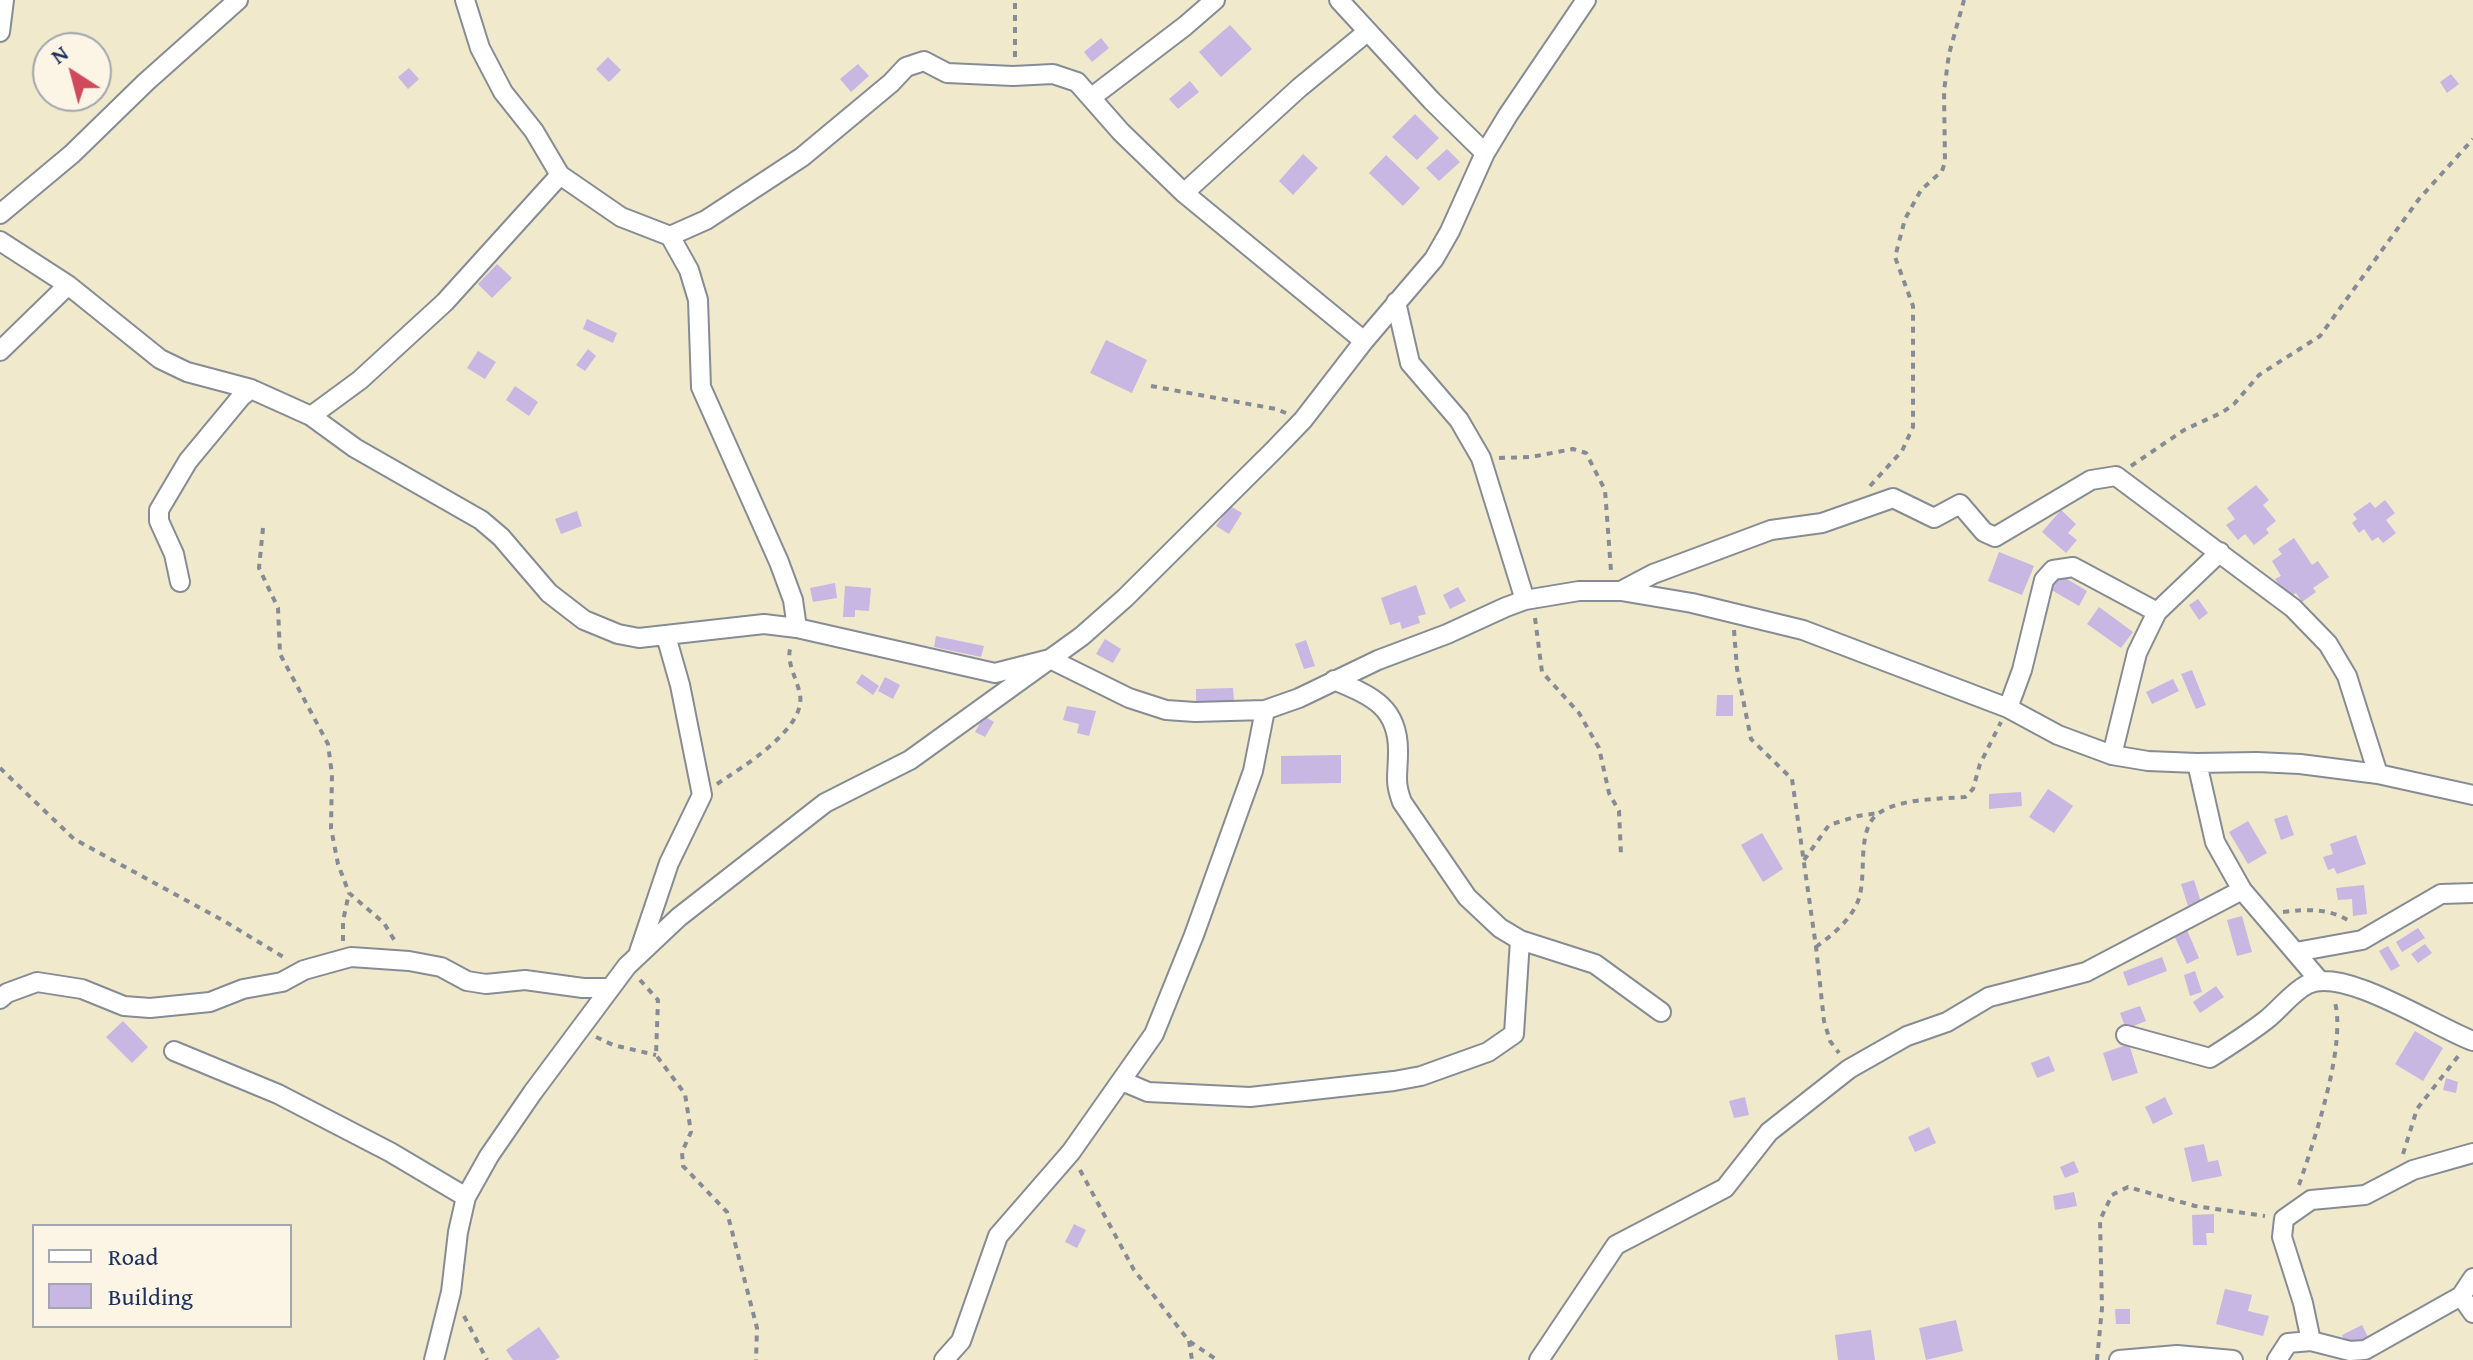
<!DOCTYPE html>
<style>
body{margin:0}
#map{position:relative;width:2473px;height:1360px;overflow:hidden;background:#f0e9cc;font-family:"Gentium Book Plus",serif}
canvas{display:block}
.legend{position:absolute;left:32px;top:1224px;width:260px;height:104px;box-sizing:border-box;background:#fcf5e5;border:2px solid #a2a6af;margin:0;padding:10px 14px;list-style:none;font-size:24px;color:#1b2f5e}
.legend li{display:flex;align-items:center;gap:16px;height:40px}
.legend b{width:40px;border:2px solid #a2a6af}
.north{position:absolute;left:32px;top:32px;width:80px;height:80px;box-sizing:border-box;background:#fcf5e5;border:2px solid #a2a6af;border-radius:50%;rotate:324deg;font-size:22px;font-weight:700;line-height:32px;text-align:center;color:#1b2f5e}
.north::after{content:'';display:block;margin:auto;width:28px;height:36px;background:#d1495b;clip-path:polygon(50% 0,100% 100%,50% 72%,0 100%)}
</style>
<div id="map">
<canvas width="2473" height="1360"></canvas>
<ul class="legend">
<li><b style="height:10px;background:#fff"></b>Road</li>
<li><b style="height:22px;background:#c8b6e3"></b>Building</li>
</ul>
<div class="north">N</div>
</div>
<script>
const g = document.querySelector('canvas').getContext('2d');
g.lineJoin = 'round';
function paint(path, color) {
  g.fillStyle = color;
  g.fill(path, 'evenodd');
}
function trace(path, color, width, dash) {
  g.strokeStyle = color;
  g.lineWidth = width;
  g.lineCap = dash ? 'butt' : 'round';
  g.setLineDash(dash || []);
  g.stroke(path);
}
const building = new Path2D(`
 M1230 25 1252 49 1221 77 1199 52Z
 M1101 38 1109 48 1092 62 1084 52Z
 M608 57 621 70 609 82 596 69Z
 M858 64 869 76 851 92 840 79Z
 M409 68 419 79 408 89 398 77Z
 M2451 74 2459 84 2447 93 2440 82Z
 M1190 81 1199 92 1178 109 1169 99Z
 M1415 114 1439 138 1417 160 1392 137Z
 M1447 149 1460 162 1439 181 1426 168Z
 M1303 154 1318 168 1293 195 1279 181Z
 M1386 155 1420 188 1403 206 1369 173Z
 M497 264 512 278 492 298 478 284Z
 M587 319 617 333 613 343 583 329Z
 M1106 340 1147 360 1132 393 1090 373Z
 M588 349 596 356 585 371 576 365Z
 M478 351 496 362 485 379 467 368Z
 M515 386 538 402 529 416 506 400Z
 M2256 485 2269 500 2263 505 2276 521 2266 529 2269 533 2254 545 2245 534 2238 540 2226 525 2235 519 2227 508Z
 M2385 500 2395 513 2386 520 2396 533 2383 543 2378 537 2372 541 2364 529 2359 533 2352 523 2357 519 2353 514 2370 502 2375 508Z
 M1230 506 1242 513 1229 534 1216 526Z
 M2061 510 2076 524 2068 533 2077 540 2066 553 2042 532Z
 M577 511 582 526 561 534 555 519Z
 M2294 538 2312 565 2318 561 2329 577 2313 588 2316 592 2302 602 2296 593 2288 598 2275 579 2281 576 2272 561 2282 554 2278 549Z
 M1999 552 2034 566 2022 595 1988 581Z
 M2057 573 2087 591 2079 606 2048 588Z
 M835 583 837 598 813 602 810 588Z
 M1416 585 1426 614 1418 616 1420 623 1402 629 1400 622 1390 625 1381 598Z
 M845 586 871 588 869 611 855 610V617H843Z
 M1458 587 1466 601 1450 609 1443 595Z
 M2198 599 2208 613 2199 620 2189 605Z
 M2099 607 2133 632 2121 648 2087 624Z
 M936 636 984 646 981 657 934 647Z
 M1105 639 1121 649 1113 663 1096 654Z
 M1306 640 1315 666 1304 669 1295 644Z
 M2192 670 2206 705 2196 709 2181 674Z
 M862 674 879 686 873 695 856 683Z
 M885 677 900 685 893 699 878 691Z
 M2173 679 2179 691 2152 704 2146 692Z
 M1233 688 1234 701 1196 703V689Z
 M1717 695H1733V716H1716Z
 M1067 706 1096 711 1089 736 1077 733 1079 724 1063 720Z
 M984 716 994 722 985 737 975 732Z
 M1341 755V783L1281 784V756Z
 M2048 789 2073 806 2054 833 2029 817Z
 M2021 792 2022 806 1989 809V794Z
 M2287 815 2294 835 2281 840 2274 819Z
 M2248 821 2267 853 2248 864 2229 832Z
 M1762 833 1783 869 1763 882 1741 845Z
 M2356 835 2366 864 2337 874 2334 868 2328 870 2323 857 2333 854 2330 844Z
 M2194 880 2201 902 2188 906 2181 884Z
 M2364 885 2367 914 2353 916 2352 899 2338 900 2336 888Z
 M2242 916 2252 952 2237 956 2227 920Z
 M2418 928 2425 938 2402 952 2396 942Z
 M2187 930 2199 958 2187 964 2174 935Z
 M2425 944 2432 953 2418 963 2411 954Z
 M2388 946 2400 966 2391 971 2379 951Z
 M2162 957 2167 971 2128 986 2123 972Z
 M2195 971 2202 992 2190 996 2184 975Z
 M2216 986 2224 997 2200 1013 2193 1002Z
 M2140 1006 2146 1021 2126 1029 2120 1013Z
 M123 1021 148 1047 132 1063 106 1037Z
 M2415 1031 2443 1048 2423 1081 2395 1064Z
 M2129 1044 2138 1073 2112 1081 2103 1053Z
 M2049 1056 2055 1071 2037 1078 2031 1063Z
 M2446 1078 2458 1082 2456 1093 2443 1090Z
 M1745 1097 1749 1115 1734 1118 1729 1101Z
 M2165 1097 2173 1114 2153 1124 2145 1107Z
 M1929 1127 1936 1143 1915 1152 1908 1137Z
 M2204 1144 2208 1162 2218 1160 2222 1176 2192 1182 2184 1148Z
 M2074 1161 2079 1172 2065 1178 2060 1167Z
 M2074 1192 2077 1206 2055 1210 2053 1196Z
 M2214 1214V1233H2206L2207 1245H2193L2192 1215Z
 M1074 1224 1086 1230 1077 1248 1065 1242Z
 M2225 1289 2252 1295 2248 1311 2269 1316 2263 1336 2216 1324Z
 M2115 1309H2130V1324H2116Z
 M1956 1320 1963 1351 1926 1360 1919 1328Z
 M2362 1325 2368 1337 2348 1347 2342 1335Z
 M539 1327 560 1357 555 1360H513L506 1350Z
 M1871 1330 1875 1360H1838L1835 1335Z`);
const path = new Path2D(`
 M1015 57V0
 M1151 386 1276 409 1286 413
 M1499 458 1531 457 1573 449 1586 453 1605 490 1611 571
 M2131 466 2184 430 2223 412 2234 404 2259 375 2320 336 2419 199 2473 139
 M1870 486 1902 451 1913 427V306L1895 257 1905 219 1921 190 1942 171 1945 162 1944 91 1949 54 1964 0
 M263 528 259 568 278 608 280 654 328 744 332 775 331 828 338 864 349 893 384 923 396 943
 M1535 618 1542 672 1579 713 1599 748 1609 793 1619 811 1621 855
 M1734 630 1737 669 1751 739 1792 779 1816 947 1824 1021 1830 1041 1839 1053
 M0 768 74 839 224 921 285 958
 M717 784C741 768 806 729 800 695 797 678 785 661 791 646
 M1804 860 1829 825 1858 816 1878 813
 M2283 912C2309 909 2329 908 2351 922
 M343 941V921L349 893
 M1816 947C1832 935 1850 921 1858 901 1868 876 1855 829 1879 813 1901 798 1940 799 1965 797L1973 789 1980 764 2001 722
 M640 980 658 1000 656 1055 685 1094 691 1132 682 1152 683 1166 727 1212 757 1328 756 1360
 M596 1037 613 1045 656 1055
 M2403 1154 2417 1109 2459 1055
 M1080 1170 1134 1270 1189 1341 1217 1360
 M2299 1185C2314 1141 2348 1042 2334 999
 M464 1316 487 1360
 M1189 1341 1192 1360
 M2097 1360 2102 1308 2100 1220 2112 1195 2128 1187 2195 1206 2265 1216`);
const minor = new Path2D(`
 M465 0 480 48 503 92 534 131 560 175 621 217 670 236 689 270 698 300 701 387 779 562 793 600 797 628
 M1339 0 1432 101 1485 153
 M0 32 4 0
 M1092 97 1185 26 1215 0
 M1184 193 1299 88 1367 32
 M0 214 72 154 146 82 238 0
 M670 236 706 220 802 157 891 83 906 67 924 61 947 73 1013 76 1053 74 1077 82 1121 132 1184 193 1364 341
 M0 241 68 285 160 359 187 372 251 389 311 416 355 448 481 520 501 537 549 593 584 620 618 634 639 638 764 624 797 628 995 673 1050 659 1129 698 1166 710 1195 712 1265 710 1299 698 1378 660 1447 634 1506 607 1525 600 1579 591H1621L1692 603 1803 630 2008 708 2058 735 2112 755 2148 761 2197 763 2257 762 2300 764 2378 774 2473 795
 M1396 302 1410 363 1459 420 1481 458 1525 600
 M0 351 68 285
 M311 416 360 380 445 302 560 175
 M180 582 174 554 159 521V510L188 461 241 397 251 389
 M1621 591 1653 574 1771 530 1822 523 1893 498 1934 518 1960 504 1984 532 1995 537 2091 480 2116 476 2293 608 2328 644 2347 676 2378 774
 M1334 680C1372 696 1399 707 1398 753 1398 775 1394 781 1402 802L1467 897 1500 928 1520 940 1595 964 1661 1012
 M2008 708 2022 670 2044 580 2053 570 2073 567 2157 612
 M2112 755 2137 653 2157 612 2220 552
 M2197 763 2215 842 2242 890 2319 980
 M639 952 669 863 702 795 680 685 666 636
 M2296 952 2362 940 2441 894 2473 893
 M0 999 7 993 37 982 82 989 124 1006 150 1008 210 1002 243 989 282 982 304 970 351 957 409 961 441 967 467 981 486 984 525 980 583 988H610
 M2126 1035 2210 1058C2229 1046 2248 1034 2266 1020 2280 1009 2292 992 2308 984 2345 967 2435 1027 2473 1041
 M174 1051 278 1094 390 1152 466 1197
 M1122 1081 1148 1092 1250 1097 1394 1081 1421 1076 1488 1052 1514 1034 1520 940
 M2461 1296 2473 1313
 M2311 1341 2303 1303 2282 1237 2284 1219 2311 1200 2365 1195 2413 1170 2473 1153
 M434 1360 451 1292 458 1232 466 1197 489 1156 533 1092 627 966 679 917 825 803 910 760 1082 636 1125 598 1274 450 1303 420 1364 341 1434 259 1450 231 1485 153 1508 115 1586 0
 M944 1360 961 1341 998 1236 1071 1152 1154 1034 1194 935 1253 771 1265 710
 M1539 1360 1616 1245 1725 1188 1769 1132 1849 1069 1907 1036 1947 1022 1989 997 2086 972 2242 890
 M2119 1360 2177 1355 2233 1360
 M2277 1360 2288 1343 2311 1341 2350 1351 2365 1350 2461 1296 2473 1278`);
paint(building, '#c8b6e3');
trace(minor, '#868c95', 22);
trace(path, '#868c95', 4, [6, 6]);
trace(minor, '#fff', 18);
</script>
